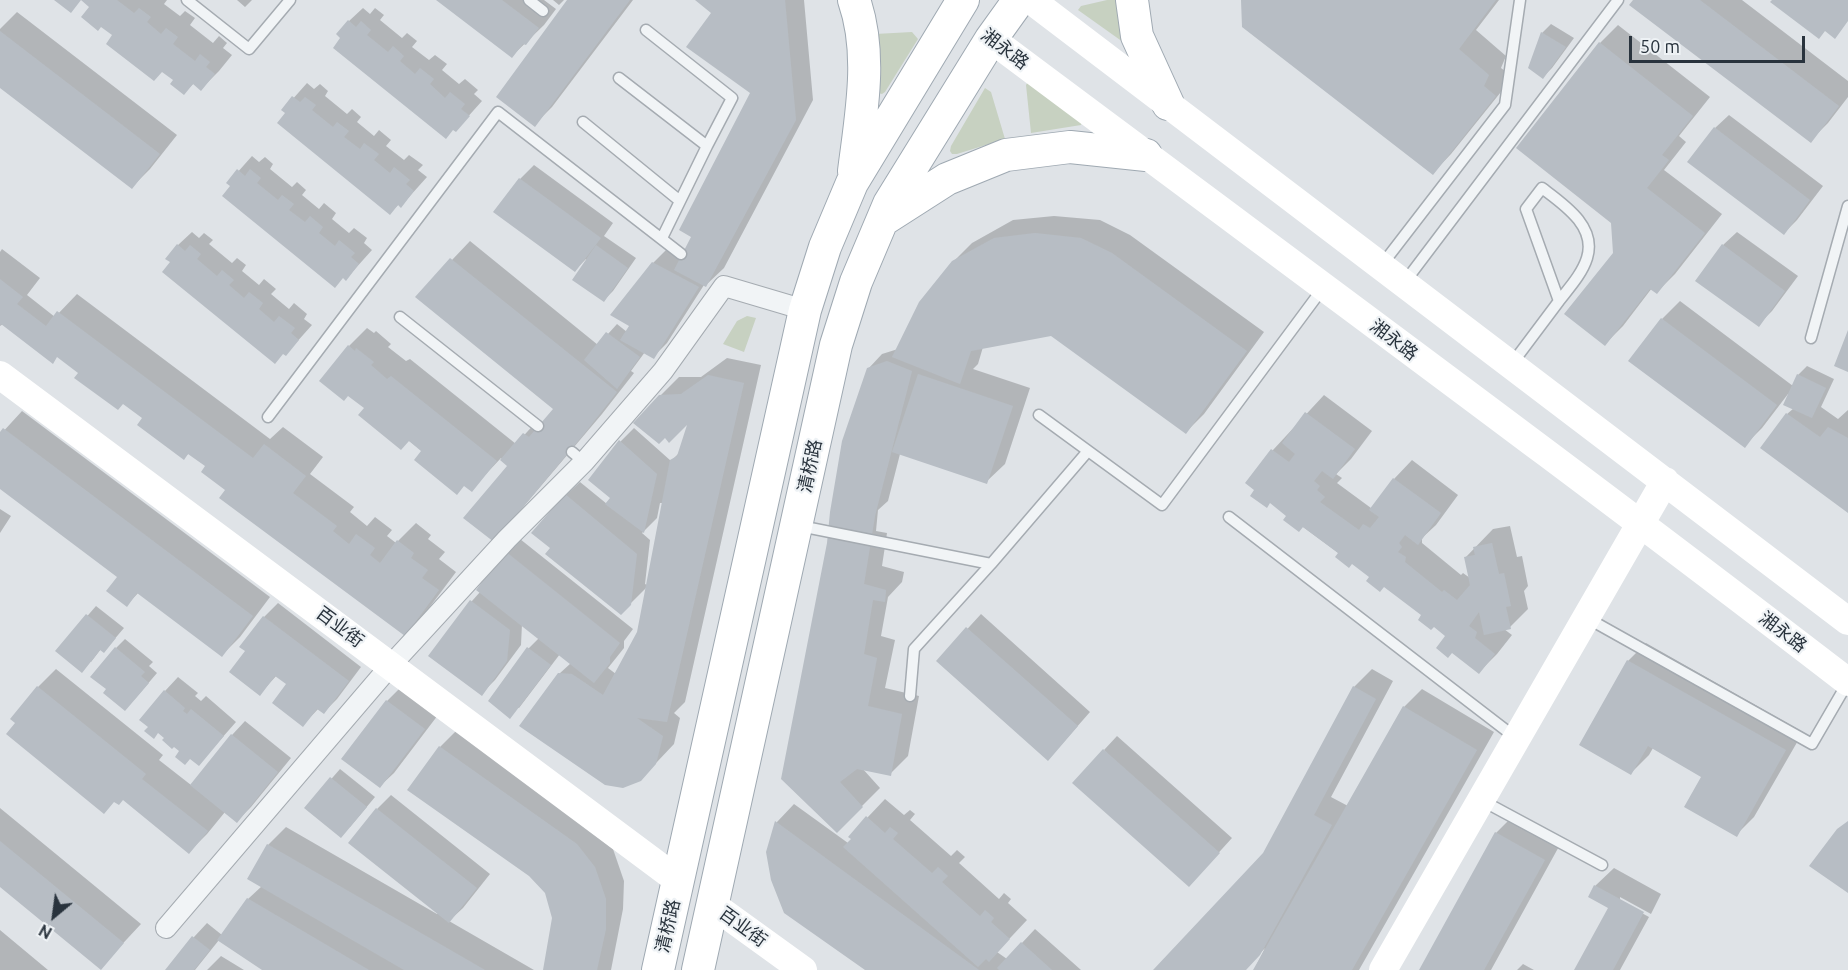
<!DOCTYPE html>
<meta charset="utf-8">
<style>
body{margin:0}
#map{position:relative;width:1848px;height:970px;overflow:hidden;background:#dfe3e7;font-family:Ubuntu,sans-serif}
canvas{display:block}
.north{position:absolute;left:24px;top:886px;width:60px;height:60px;-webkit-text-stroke:4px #eef2f5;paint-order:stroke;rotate:209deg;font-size:16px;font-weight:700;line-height:24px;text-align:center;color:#29333d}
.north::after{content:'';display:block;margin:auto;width:21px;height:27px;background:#29333d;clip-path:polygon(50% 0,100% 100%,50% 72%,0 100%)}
.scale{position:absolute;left:1629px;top:36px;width:176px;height:27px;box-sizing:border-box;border:3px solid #29333d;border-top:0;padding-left:8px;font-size:18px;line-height:21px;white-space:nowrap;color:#29333d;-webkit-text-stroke:4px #eef2f5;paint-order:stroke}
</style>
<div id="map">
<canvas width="1848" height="970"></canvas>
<div class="north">N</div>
<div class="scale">50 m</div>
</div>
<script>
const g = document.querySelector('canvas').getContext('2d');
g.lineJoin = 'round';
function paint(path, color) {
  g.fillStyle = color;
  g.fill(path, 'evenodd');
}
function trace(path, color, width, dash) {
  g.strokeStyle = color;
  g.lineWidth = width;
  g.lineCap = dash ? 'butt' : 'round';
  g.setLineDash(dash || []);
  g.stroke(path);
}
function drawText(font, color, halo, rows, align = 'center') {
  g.font = font + ' Ubuntu,"Noto Sans SC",sans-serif';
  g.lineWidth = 4.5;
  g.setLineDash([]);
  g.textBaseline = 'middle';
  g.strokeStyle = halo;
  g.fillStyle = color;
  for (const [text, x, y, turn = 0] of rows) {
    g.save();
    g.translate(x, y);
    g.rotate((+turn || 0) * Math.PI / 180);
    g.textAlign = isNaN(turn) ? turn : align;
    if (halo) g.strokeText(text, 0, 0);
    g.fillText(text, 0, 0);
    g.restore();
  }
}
const green = new Path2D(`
 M1107 0H1125L1123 42 1078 10 1081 6Z
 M912 32 918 39 885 92 882 94 878 93 875 34Z
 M1030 79 1082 122 1081 125 1031 133 1026 85Z
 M985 88 991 92 1005 139 957 154H952L950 151 951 146Z
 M747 316 756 318 744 352 723 344 737 321Z`);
const shadow = new Path2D(`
 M83 0H167L164 4 180 16 185 11 195 18 190 25 213 43 219 36 227 43 223 48 232 55 219 71 201 89 194 83 184 93 175 80 114 35 91 6Z
 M237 0H252L245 7Z
 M438 0H544L556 9 544 25 512 56Z
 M553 0H564L559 5Z
 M569 0H633L552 107 534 125Z
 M697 0H804L813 100 724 268 705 286 704 285 667 343 653 357 645 352 631 371 634 373 602 414 507 526 509 466 501 458 472 489 366 408 349 346 367 328 374 333 376 331 391 344 388 347 406 361 410 359 516 444 538 420 543 423 555 409 417 297 470 241 598 345 617 324 627 332 653 263 667 249 682 257 693 236 752 93 713 12Z
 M1242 0H1499L1476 30 1506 56 1501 68 1513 77 1451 154 1433 173Z
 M1635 0H1742L1848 81V97L1828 123 1810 141Z
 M363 8 370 14 375 8 384 15 380 20 402 38 407 33 417 41 412 47 429 60 435 55 447 64 442 70 459 84 465 79 478 90 474 94 482 101 456 130 343 37 349 21Z
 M17 12 177 135 150 169 132 187 0 86V29Z
 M1551 24 1574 38 1552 68 1543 77 1542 33Z
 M1618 25 1710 97 1679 136 1686 142 1664 170 1722 214 1675 274 1657 292 1652 288 1623 326 1605 344 1614 253 1600 43Z
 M307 83 314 89 320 84 328 91 325 96 347 114 352 109 361 117 357 122 374 136 379 130 391 140 386 146 404 160 409 155 423 165 418 170 427 177 401 206 399 204 390 213 283 110Z
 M1729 115 1823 186 1797 220 1784 233 1715 128Z
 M252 156 259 162 265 157 273 164 270 169 292 187 297 182 306 190 302 195 319 209 324 203 336 213 332 219 349 233 354 228 367 238 364 243 372 250 346 279 228 183Z
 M534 165 613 223 604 236 636 258 613 291 604 300 586 259 575 270 495 212 520 179Z
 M1054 216 1100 220 1130 235 1264 332 1204 414 1186 432 1052 334 983 347 978 364 973 369 1030 388 1005 464 986 482 900 454 888 501 878 510 876 531 887 533 882 566 904 572 902 582 888 597 881 636 895 640 885 688 919 696 908 756 890 774 862 768 880 788 837 831 783 778 868 369 882 354 898 349 953 262 972 243 1013 220Z
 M192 232 199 238 204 233 213 240 209 244 232 263 237 258 246 265 242 271 259 285 264 279 276 289 271 294 289 309 294 303 307 314 304 319 312 325 286 354 172 262 178 245Z
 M1737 232 1798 276 1772 311 1758 325 1723 245Z
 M2 249 40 278 27 295 55 317 77 294 270 439 283 427 323 457 310 474 354 507 350 512 367 526 375 517 392 530 387 536 396 543 416 523 431 535 428 539 445 552 439 559 456 572 423 616 404 634 227 489 207 466 189 453 184 458 144 418 58 356 3 324 0 326V252Z
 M1680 301 1793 386 1798 375 1807 366 1834 379 1821 407 1838 419 1848 410V511L1787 414 1794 408 1788 394 1762 428 1744 446 1662 319Z
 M727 358 761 365 685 702 674 713 680 718 674 744 640 780 559 674 571 663 560 654 519 708 490 700 529 648 539 638 522 624 521 645 495 680 481 694 430 655 472 601 480 592 506 552 520 539 633 629 624 641V648L608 668 616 674 638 632 647 587 621 613 552 547 566 495 580 482 607 504 612 498 590 479 621 441 634 428 671 461 680 452 691 420 660 396 679 377H701ZM660 503H663L647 585 645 584 650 540 642 533 657 518Z
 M1324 395 1372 431 1351 459 1336 474 1342 478 1337 483 1371 508 1394 479 1412 460 1458 495 1436 525 1422 538V543L1461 575 1463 573 1470 578 1465 558 1493 529 1510 526 1517 557 1522 556 1528 586 1524 591 1528 609 1510 627 1504 629 1512 635 1497 654 1479 672 1448 636 1423 615 1288 516 1247 483 1273 450Z
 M22 411 270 597 240 637 222 655 139 592 127 605 119 577 0 488V435Z
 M0 509 11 516 0 533Z
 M278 603 361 667 337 699 324 712 319 708 303 725 289 684 277 675 260 694 247 651 264 617Z
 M96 606 124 628 112 642 101 649 91 662 57 651Z
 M981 614 1090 712 1061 745 938 661Z
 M125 639 153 662 149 666 157 673 134 700 116 648Z
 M1646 643 1803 732 1754 817 1736 835 1703 776 1653 748 1649 755 1631 773 1628 661Z
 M56 669 163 755 159 760 191 785 232 735 245 721 291 758 251 807 237 821 225 812 207 834 189 852 124 798 12 719 38 687Z
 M1372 669 1393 681 1331 797 1348 806 1404 707 1422 689 1494 732 1359 970H1254L1265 948 1245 970H1156L1264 854 1354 687Z
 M178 677 198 693 195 696 201 701 206 696 236 722 199 764 181 751 165 691Z
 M401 687 438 715 394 773 380 786 344 759 387 701Z
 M458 729 613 849 624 881 623 909 611 970H545L554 918 547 893 530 875 409 789 440 747Z
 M1117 736 1232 838 1202 871 1104 750Z
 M340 769 375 797 350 827 306 808Z
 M391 795 490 874 463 908 449 921 534 970H265L219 940 195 970H167L194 937 207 923 222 935 248 899 262 886 268 845 286 827 437 914 438 913 377 809Z
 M885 799 904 815 910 810 915 814 910 820 951 856 957 850 965 857 959 863 999 899 1004 893 1011 899 1008 903 1027 920 997 952 1007 959 1035 929 1081 970H868L767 852 777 822 794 804 848 843 853 839 850 836Z
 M0 808 141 924 100 968 0 886Z
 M1514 815 1562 841 1491 970H1421L1496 833Z
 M1614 868 1661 894 1651 914 1620 897V901L1649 917 1620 970H1576L1610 907 1595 886Z
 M0 930 48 970H0Z
 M221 956 244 970H207Z
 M1523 964 1534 970H1517Z`);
const building = new Path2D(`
 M54 0H117L134 13 139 8 151 17 147 22 161 34 166 28 178 37 173 44 195 61 200 54 210 62 206 67 215 74 201 91 193 84 184 95 170 84 173 80 162 72 154 81 106 44 112 35 101 27 98 31 81 17 89 7 81 0 71 13Z
 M436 0H502L539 28 526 45 523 44 512 58Z
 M567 0H630L535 127 496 97Z
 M695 0H785L796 120 706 287 674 270 691 237 679 230 750 93 686 47 711 13Z
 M1241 0H1496L1459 49 1489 75 1484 86 1496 96 1433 175 1242 27Z
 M1633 0H1700L1839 106 1811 143 1629 5Z
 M1772 0H1848V21L1835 39 1825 31 1819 39 1770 2Z
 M348 20 356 27 361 21 371 30 367 35 388 52 393 46 404 56 400 61 415 74 420 68 434 79 430 84 445 98 450 92 465 104 461 109 470 116 456 132 453 130 446 139 333 48 340 38 336 34Z
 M0 31 160 154 132 189 0 88Z
 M1541 32 1566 47 1543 79 1528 68Z
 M1599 42 1693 116 1662 155 1669 160 1647 188 1705 233 1657 294 1650 289 1605 346 1564 314 1613 253 1611 223 1516 148Z
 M292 96 300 102 305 97 316 105 312 110 333 127 337 122 349 131 344 137 360 149 364 143 379 154 374 160 390 173 394 167 410 180 406 184 414 191 401 208 398 205 390 215 277 123 285 113 281 110Z
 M1714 127 1810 200 1784 235 1687 162Z
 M237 169 245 176 250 169 261 178 257 183 278 200 282 195 294 204 289 210 305 222 310 216 323 227 319 233 335 246 339 240 355 253 351 257 359 264 346 281 343 278 335 288 222 196 230 186 226 183Z
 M519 178 601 238 575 272 493 212Z
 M1035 233 1081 238 1112 253 1247 351 1186 434 1051 336 971 351 960 384 892 357 919 302 952 261 994 238Z
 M177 244 185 251 190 245 201 254 197 259 217 276 222 270 234 280 229 285 244 298 249 292 263 303 259 309 274 322 279 316 295 328 291 333 299 340 286 356 283 354 275 364 162 272 170 262 165 259Z
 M1722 244 1785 291 1759 327 1695 281Z
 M596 245 628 268 604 302 572 280Z
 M450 258 617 392 584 434 494 542 463 518 507 466 500 460 523 433 529 437 553 409 415 297Z
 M652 262 699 287 654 359 620 340 629 326 610 315Z
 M0 279 23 297 17 304 46 326 57 311 253 458 264 444 306 476 293 493 337 526 333 531 349 544 356 534 375 548 370 555 380 563 397 540 414 553 411 558 428 570 422 578 439 590 405 636 219 498 225 490 201 472 205 466 188 454 184 460 137 425 142 418 123 404 118 410 74 378 78 373 57 357 53 364 1 324 0 326Z
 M1661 318 1777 405 1745 448 1628 361Z
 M1848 330V372L1834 366Z
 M606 332 640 357 617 389 584 360Z
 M348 345 355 351 356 348 374 362 371 365 387 379 391 376 497 461 472 492 464 486 457 495 414 460 421 451 409 441 401 450 358 415 364 408 348 396 344 401 319 381Z
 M887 361 912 371 875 516 864 584 886 590 885 602 873 600 864 654 877 658 868 706 902 714 891 776 857 769 840 782 863 807 837 833 781 779 827 543 830 512 842 441 867 368Z
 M918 374 1013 406 987 484 892 452Z
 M1797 374 1826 388 1812 418 1783 405Z
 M708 375 744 383 667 722 637 718 663 736 656 764 641 781 623 788 605 785 519 726 558 673 572 674 603 695 637 632 670 460 677 456 687 425 669 443 665 438 659 444 633 423 659 395 681 394Z
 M1305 412 1355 449 1333 479 1322 471 1314 481 1320 486 1317 490 1325 497 1320 502 1359 530 1363 524 1370 528 1379 517 1369 510 1393 478 1441 513 1418 545 1405 535 1399 543 1402 547 1398 552 1406 557 1405 562 1442 592 1444 590 1457 600 1470 585 1464 557 1475 555 1473 547 1492 543 1499 574 1504 573 1511 606 1506 607 1511 629 1484 635 1479 612 1469 626 1477 632 1475 638 1495 654 1479 674 1452 653 1448 658 1436 648 1445 636 1434 627 1431 630 1418 620 1421 615 1384 587 1380 592 1366 581 1369 577 1352 564 1349 568 1335 557 1338 553 1303 527 1299 532 1283 520 1286 516 1270 503 1267 508 1250 496 1254 490 1245 483 1271 449 1289 462 1295 454 1282 443Z
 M1786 413 1820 437 1828 427 1848 438V513L1760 448Z
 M3 428 253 616 222 657 137 593 127 607 106 591 117 577 0 489V432Z
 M619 440 657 474 644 533 605 504 610 498 588 480Z
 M565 494 637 554 631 605 621 615 545 554 550 548 531 533Z
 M505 551 620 643 610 657V663L594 683 476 590Z
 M470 600 510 630 507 661 482 696 428 656Z
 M86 614 116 638 104 653 100 650 82 673 55 651Z
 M263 616 349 681 324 714 317 709 303 727 272 703 286 684 275 676 260 696 229 672 245 651 239 647Z
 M966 627 1078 726 1048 761 936 661Z
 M115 647 145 672 141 676 149 683 125 711 103 693 106 689 90 677Z
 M527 647 551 665 510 719 488 701Z
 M1627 660 1786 750 1737 837 1684 807 1701 777 1648 746 1631 775 1579 745Z
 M37 686 146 774 142 779 208 831 189 854 123 800 119 805 114 802 104 814 6 734 15 723 10 719Z
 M1353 686 1376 699 1314 815 1332 825 1260 955 1246 970H1153L1263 853Z
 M164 690 185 708 183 711 187 714 191 709 224 736 199 766 190 759 185 765 175 757 179 751 174 747 172 749 162 740 164 738 158 733 154 739 144 731 148 727 139 720Z
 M386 700 425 729 380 788 341 759Z
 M1403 706 1477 750 1352 970H1253Z
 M231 734 278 772 237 823 190 785Z
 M439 746 577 844 595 867 606 899V929L597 970H543L552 918 545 893 529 876 407 790Z
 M1103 749 1220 853 1189 887 1072 783Z
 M330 777 367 807 341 838 304 808Z
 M376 808 477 888 449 923 348 843Z
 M866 816 885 833 890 827 898 833 893 839 932 873 938 867 948 876 942 882 980 916 985 910 994 918 991 922 1010 939 989 962 986 959 978 967 843 847 851 839 848 837Z
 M775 821 979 970H865L784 913 771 880 766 852Z
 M1848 821V893L1809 866 1837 829Z
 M1495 832 1545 860 1484 970H1419Z
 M0 841 124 943 101 970 0 887Z
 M267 844 485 970H404L247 879Z
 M1594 885 1644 912 1613 970H1574L1608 908 1588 897Z
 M247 898 369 970H262L217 940Z
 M192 936 210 950 194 970H165Z
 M1021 942 1052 970H999L997 968Z`);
const lane = new Path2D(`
 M187 0 249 49 290 0
 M529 0 543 11
 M646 30 732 98 707 146
 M619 78 707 146 662 238
 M583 122 680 201
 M1381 266 1505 105 1520 0
 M1404 283 1618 0
 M400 317 538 426
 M1811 338 1848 206
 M1511 365 1559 301 1526 209 1542 188C1563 204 1597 226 1587 258 1582 274 1569 288 1559 301
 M1039 415 1162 505 1323 288
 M268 417 498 112 681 254
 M572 452 584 462
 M1229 517 1516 738
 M800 526 991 564
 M1587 618 1812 744 1848 682
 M910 696 914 649 991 564 1088 451
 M1481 800 1602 865`);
const street = new Path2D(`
 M166 928 391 665 507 539 584 462 663 371 724 286 805 310`);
const secondary = new Path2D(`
 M1031 0 1848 621
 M991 39C1277 253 1565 464 1848 682
 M0 375 679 881
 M713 905 803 970
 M1383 970 1665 481`);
const primary = new Path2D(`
 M1132 0 1137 36 1168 104
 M854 171C861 115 873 54 854 0
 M883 220 947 179 1006 155 1070 147 1146 155
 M658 970 805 310 825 247 852 183 963 0
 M698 970 836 345 856 282 889 204 991 39 1019 0`);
const streetNames = [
 ["湘永路",1005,49,37],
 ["湘永路",1394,340,37],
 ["清桥路",810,466,-78],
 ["百业街",340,627,37],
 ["湘永路",1783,632,37],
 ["清桥路",668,926,-77],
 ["百业街",743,927,36]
];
paint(green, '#c7d1c1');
paint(shadow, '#0003');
paint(building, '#b7bdc4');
trace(lane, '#a5abb1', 13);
trace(street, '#a5abb1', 22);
trace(primary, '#9fa9b2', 34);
trace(lane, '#f1f4f6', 10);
trace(street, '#f1f4f6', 20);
trace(secondary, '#fff', 28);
trace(primary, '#fff', 32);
drawText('18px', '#29333d', '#eef2f5', streetNames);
</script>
